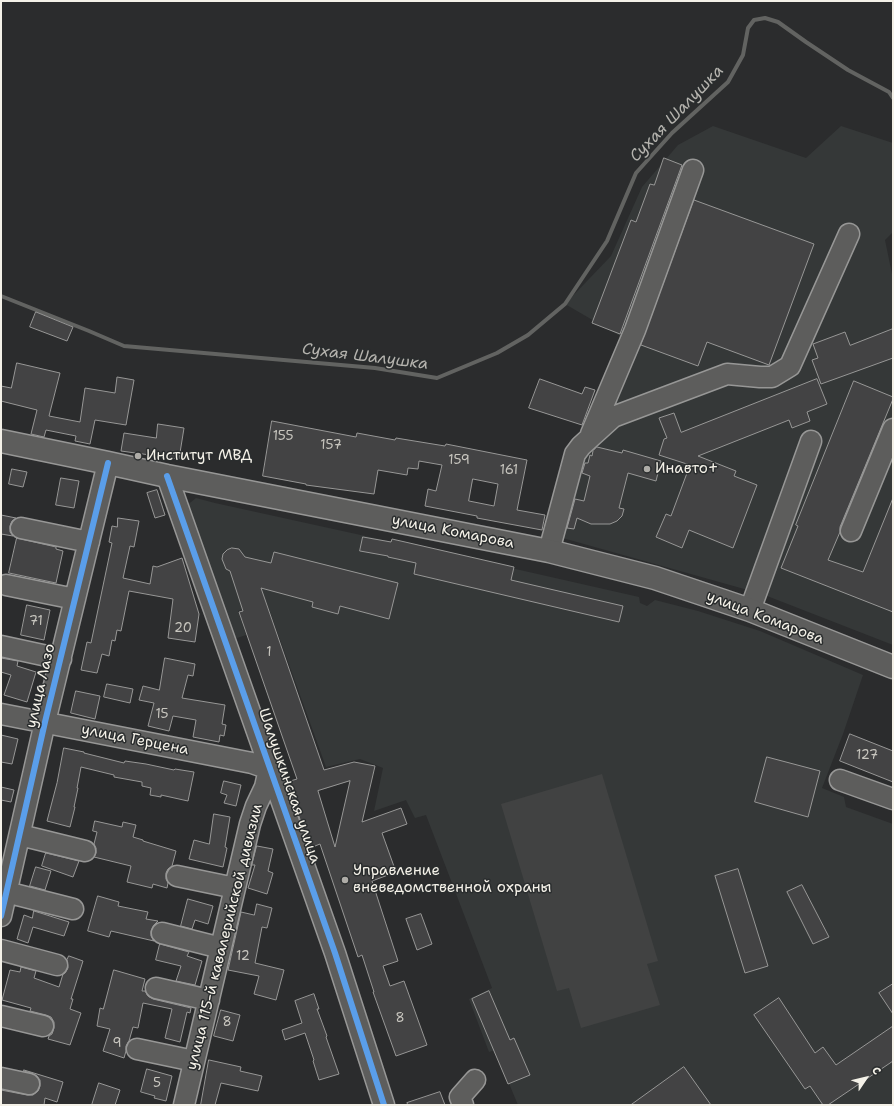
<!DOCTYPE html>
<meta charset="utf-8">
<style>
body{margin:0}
#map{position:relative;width:894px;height:1106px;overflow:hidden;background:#2b2c2d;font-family:"Shantell Sans",sans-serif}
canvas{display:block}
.frame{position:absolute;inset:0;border:2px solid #f4f1e8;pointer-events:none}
.north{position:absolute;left:846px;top:1058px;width:40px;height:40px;-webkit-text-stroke:3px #2a2d2e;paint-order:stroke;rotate:55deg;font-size:11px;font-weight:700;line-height:16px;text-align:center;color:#f4f1e8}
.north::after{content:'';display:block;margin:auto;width:14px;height:18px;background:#f4f1e8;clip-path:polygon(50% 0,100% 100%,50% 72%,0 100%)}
</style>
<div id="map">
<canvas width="894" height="1106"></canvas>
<div class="frame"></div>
<div class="north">С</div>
</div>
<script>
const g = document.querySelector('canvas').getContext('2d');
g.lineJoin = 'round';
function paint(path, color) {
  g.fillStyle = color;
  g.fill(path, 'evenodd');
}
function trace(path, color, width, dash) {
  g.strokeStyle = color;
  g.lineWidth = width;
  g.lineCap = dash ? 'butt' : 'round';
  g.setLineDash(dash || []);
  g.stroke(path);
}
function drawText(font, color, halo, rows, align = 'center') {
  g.font = font + ' "Shantell Sans",sans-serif';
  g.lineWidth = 3;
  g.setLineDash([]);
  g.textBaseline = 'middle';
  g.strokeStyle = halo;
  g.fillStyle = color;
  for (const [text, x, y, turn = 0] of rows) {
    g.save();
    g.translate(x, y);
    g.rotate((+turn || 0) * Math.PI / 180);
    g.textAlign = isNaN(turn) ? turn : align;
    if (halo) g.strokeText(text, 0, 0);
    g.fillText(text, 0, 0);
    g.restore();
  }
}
const built = new Path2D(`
 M713 126 806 158 841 126 893 143V232L885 240 893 279V645L762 594 559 537 566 496 627 340 565 304 611 256 642 187 678 145Z
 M196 498 215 503 520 570 639 597 640 603 647 606 655 600 698 611 760 631 863 675 843 734 822 788 844 797 846 807 893 824V1105H518L495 1050 489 1052 469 999 492 988 426 815 415 818 406 800 374 811 383 768 360 759 326 767 266 601 238 611 246 635 234 639 186 506Z`);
const green = new Path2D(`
 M602 774 658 961 647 964 660 1005 581 1028 569 988 557 991 501 804Z`);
const stream = new Path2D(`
 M1 296 89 331 124 346 375 368 437 378 497 353 528 335 565 304 607 241 636 173 672 133 728 82 743 55 748 28 754 20 765 18 778 22 806 42 848 70 889 92 893 98`);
const building = new Path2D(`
 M664 158 682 165 620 334 592 323 631 220 636 222 650 184 654 185Z
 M694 200 814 244 769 365 707 342 698 366 641 345Z
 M36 312 73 327 67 341 30 327Z
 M893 329V358L821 384 812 360 818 358 813 344 845 332 850 345Z
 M17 363 60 373 49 416 80 422 85 388 115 393 117 377 134 380 126 425 95 420 90 444 75 441 76 436 46 430 44 437 31 434 37 410 1 401V386L11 388Z
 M540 379 582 394 585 387 595 390 582 425 529 408Z
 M817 379 827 404 807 412 810 421 792 428 789 420 698 456 736 471 734 476 757 485 733 548 689 530 682 548 656 537 666 514 671 516 690 465 659 455 664 439 667 438 659 418 674 413 681 432Z
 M854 381 893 397V399L840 527V532L828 560 863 572 893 498V612L781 568 798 526 796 525Z
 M272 421 356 437 357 433 395 440 396 438 445 446 446 444 527 460 517 510 545 515 542 530 477 518V516L425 506 428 489 436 491 442 465 419 461 418 469 408 468 407 475 378 470 374 494 306 485V484L263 476ZM473 479 498 484 494 506 469 501Z
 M158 424 184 428 179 459 121 451 124 433 156 438Z
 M597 447 622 453 623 450 661 461 656 481 628 473 619 508 624 509 622 516 617 521 610 524H591L577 518 574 529 567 528 575 499 584 501 590 476 582 473 585 463H588L590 455 592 456 593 451Z
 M12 469 27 472 23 487 9 484Z
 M61 478 79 481 74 508 56 505Z
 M157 490 165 515 155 518 147 493Z
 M1 515 16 518 12 521 10 526V532L13 536 1 534Z
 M118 518 139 521 134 547 130 546 123 578 150 584 153 566 157 567 182 558 199 614 195 642 168 638 173 599 129 591 121 631 117 630 115 641 112 640 109 656 102 654 97 673 81 670 87 642 91 643 112 543 109 542 112 526 117 527Z
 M363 537 391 542 392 539 514 567 511 580 623 606 619 622 414 574 416 563 388 557V556L360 551Z
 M17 538 56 547V549L63 551 56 583 9 573Z
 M232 548 239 549 245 557 271 563 274 552 398 583 389 619 340 606 338 614 312 607 313 602 261 588 324 770 354 762 375 766 362 822 401 808 407 824 382 833 396 872 372 881 398 961 383 966 390 986 404 981 427 1045 396 1056 373 992H374L362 955 358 957 320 844 310 848 287 782 297 779 239 612 243 611 230 571 226 569 222 559 223 554 227 550ZM350 781 335 847 318 791Z
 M27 605 50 610 44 640 21 635Z
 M1 658 18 661 17 666 36 672 27 702 4 695 11 675 1 672Z
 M165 658 195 664 193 676 188 675 182 698 225 705 222 724 226 725 224 736 220 735 219 742 193 737 196 720 173 716 169 731 148 726 154 703 139 700 143 686 159 690Z
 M107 684 133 689 130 703 104 697Z
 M76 691 100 696 95 719 71 713Z
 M850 734 893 751V782L840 761Z
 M1 735 18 739 12 764 1 762Z
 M64 748 84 752V753L124 763 125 761 146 764 174 770 175 769 194 772 188 801 161 795V797L150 795 151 788 142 786V782L114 777V775L81 767 77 788H78L74 807H75L70 827 47 821 57 783Z
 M767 757 820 771 808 817 755 802Z
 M224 781 241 785 236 806 224 803 227 795 221 793Z
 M1 787 14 790 11 802 1 800Z
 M214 814 230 817 225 847 227 848 223 867 189 859 194 840 209 844Z
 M95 821 122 827 123 822 136 825 133 837 143 840V841L176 851 172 866 168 869 166 873V879L168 883 167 888 153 884 152 888 127 882 131 866 94 857 96 853V848L94 844 97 832 93 831Z
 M257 846 273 849 268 871 273 873 267 894 248 888 255 865H252Z
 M46 853 79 861 73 877 42 866Z
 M36 867 51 871 45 890 30 886Z
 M738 869 768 966 745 973 715 876Z
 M802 885 829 937 813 944 787 892Z
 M98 896 119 902 118 906 148 912 146 919 158 921 154 925 151 931V936L154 941 111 931 109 937 88 931Z
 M188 899 213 906 208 924 195 920 192 929 181 926Z
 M257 904 272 908 267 928 262 927 255 963 284 970 276 1000 254 994 259 976 228 970 241 912 254 915Z
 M34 911 69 922 64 936 33 927 28 943 17 939 24 915 32 918Z
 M421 914 432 944 417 950 406 919Z
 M160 944 189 952 187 956 202 961 195 985 176 981 181 966 156 960Z
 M69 956 83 961 71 999H73L70 1009 81 1013 70 1045 48 1039 49 1036 52 1034 54 1028V1022L51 1017 46 1015 30 1011 31 1008 2 1000 10 970 20 972 21 967 36 971 34 978 59 987 63 974 65 973 68 968 67 960Z
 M114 970 145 979 142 991H145L148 996 153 999 191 1008 190 1013 187 1012 180 1042 165 1038 172 1009 143 1003 138 1028 133 1027 129 1041 126 1046V1051L124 1058 103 1051 110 1029 97 1026 100 1008 103 1009Z
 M893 984V1014L879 993Z
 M489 991 510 1040 514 1038 530 1075 508 1084 472 999Z
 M314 994 319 1009H317L327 1036 326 1037 339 1074 319 1080 313 1061 314 1060 305 1033 285 1040 282 1030 302 1023 295 1001Z
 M779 998 815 1053 823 1047 836 1065 893 1026V1061L828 1105H823L810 1086 805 1089 754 1015Z
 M221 1010 240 1015 233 1041 214 1036Z
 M209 1060 241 1067 240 1071 262 1076 258 1091 221 1083 215 1105H201Z
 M684 1067 711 1105H631Z
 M147 1069 172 1076 166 1101 154 1098 155 1096 141 1092Z
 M24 1070 63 1082 57 1102 45 1098 44 1105H1V1090L27 1095H33L38 1091 40 1086V1080L37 1076 31 1073 24 1071Z
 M99 1083 120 1090 115 1105H92Z
 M440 1092 445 1105H408L407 1103Z`);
const minor = new Path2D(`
 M591 434 635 330 693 170
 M167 476 335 953 384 1105
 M21 528 89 542
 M851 531 893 429
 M549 551 575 454 581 446 613 417 727 374 760 377H772L790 366 849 234
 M6 585 75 599
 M750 610 811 441
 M1 646 61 659
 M1 714 252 763 269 769 265 787 256 806 250 824 184 1105
 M840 780 893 799
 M20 835 85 851
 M177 876 235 888
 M6 892 73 909
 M1 916 45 722 108 463
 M162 933 221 948
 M1 950 57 965
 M156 988 209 1000
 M1 1016 43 1026
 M137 1049 194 1061
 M1 1078 29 1084
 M463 1105 460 1097 475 1080`);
const major = new Path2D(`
 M1 441 108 463 167 476 549 551 655 578 750 610 893 667`);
const cycleway = new Path2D(`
 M167 476 335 953 384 1105
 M1 916 45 722 108 463`);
const markers = [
 [138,456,4,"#aeaca7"],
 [647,469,4,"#aeaca7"],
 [345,880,4,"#aeaca7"]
];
const numberNames = [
 ["155",283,437],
 ["157",331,446],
 ["159",459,461],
 ["161",509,471],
 ["71",36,622],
 ["20",183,629],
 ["1",269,653],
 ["15",162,715],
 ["127",867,756],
 ["12",243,957],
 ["8",400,1019],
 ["8",227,1023],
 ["9",117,1044],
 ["5",157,1084]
];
const poiNames = [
 ["Институт МВД",146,456],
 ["Инавто+",655,469],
 ["Управление",353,871],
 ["вневедомственной охраны",353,888]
];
const streetNames = [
 ["улица Комарова",453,532,11],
 ["улица Комарова",765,618,21],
 ["улица Лазо",41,686,-77],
 ["улица Герцена",135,740,11],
 ["Шалушкинская улица",289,786,71],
 ["улица 115-й кавалерийской дивизии",225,937,-76]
];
const waterNames = [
 ["Сухая Шалушка",677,114,-46],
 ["Сухая Шалушка",365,357,7]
];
paint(built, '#353838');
paint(green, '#414242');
trace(stream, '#626361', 4);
paint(building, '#434344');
trace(building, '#979796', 1);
trace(minor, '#979796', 23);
trace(major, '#979796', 25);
trace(minor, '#5d5d5c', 20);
trace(major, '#5d5d5c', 22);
trace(cycleway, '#5a9eea', 6);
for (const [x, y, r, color] of markers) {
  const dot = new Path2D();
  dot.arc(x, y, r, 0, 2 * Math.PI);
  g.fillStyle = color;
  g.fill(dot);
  trace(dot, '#2a2d2e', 1.5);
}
drawText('13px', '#c8c6bf', null, numberNames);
drawText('15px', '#f4f1e8', '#2a2d2e', poiNames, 'left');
drawText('15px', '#f4f1e8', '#2a2d2e', streetNames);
drawText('italic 16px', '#b5b3ae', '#2a2d2e', waterNames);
</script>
